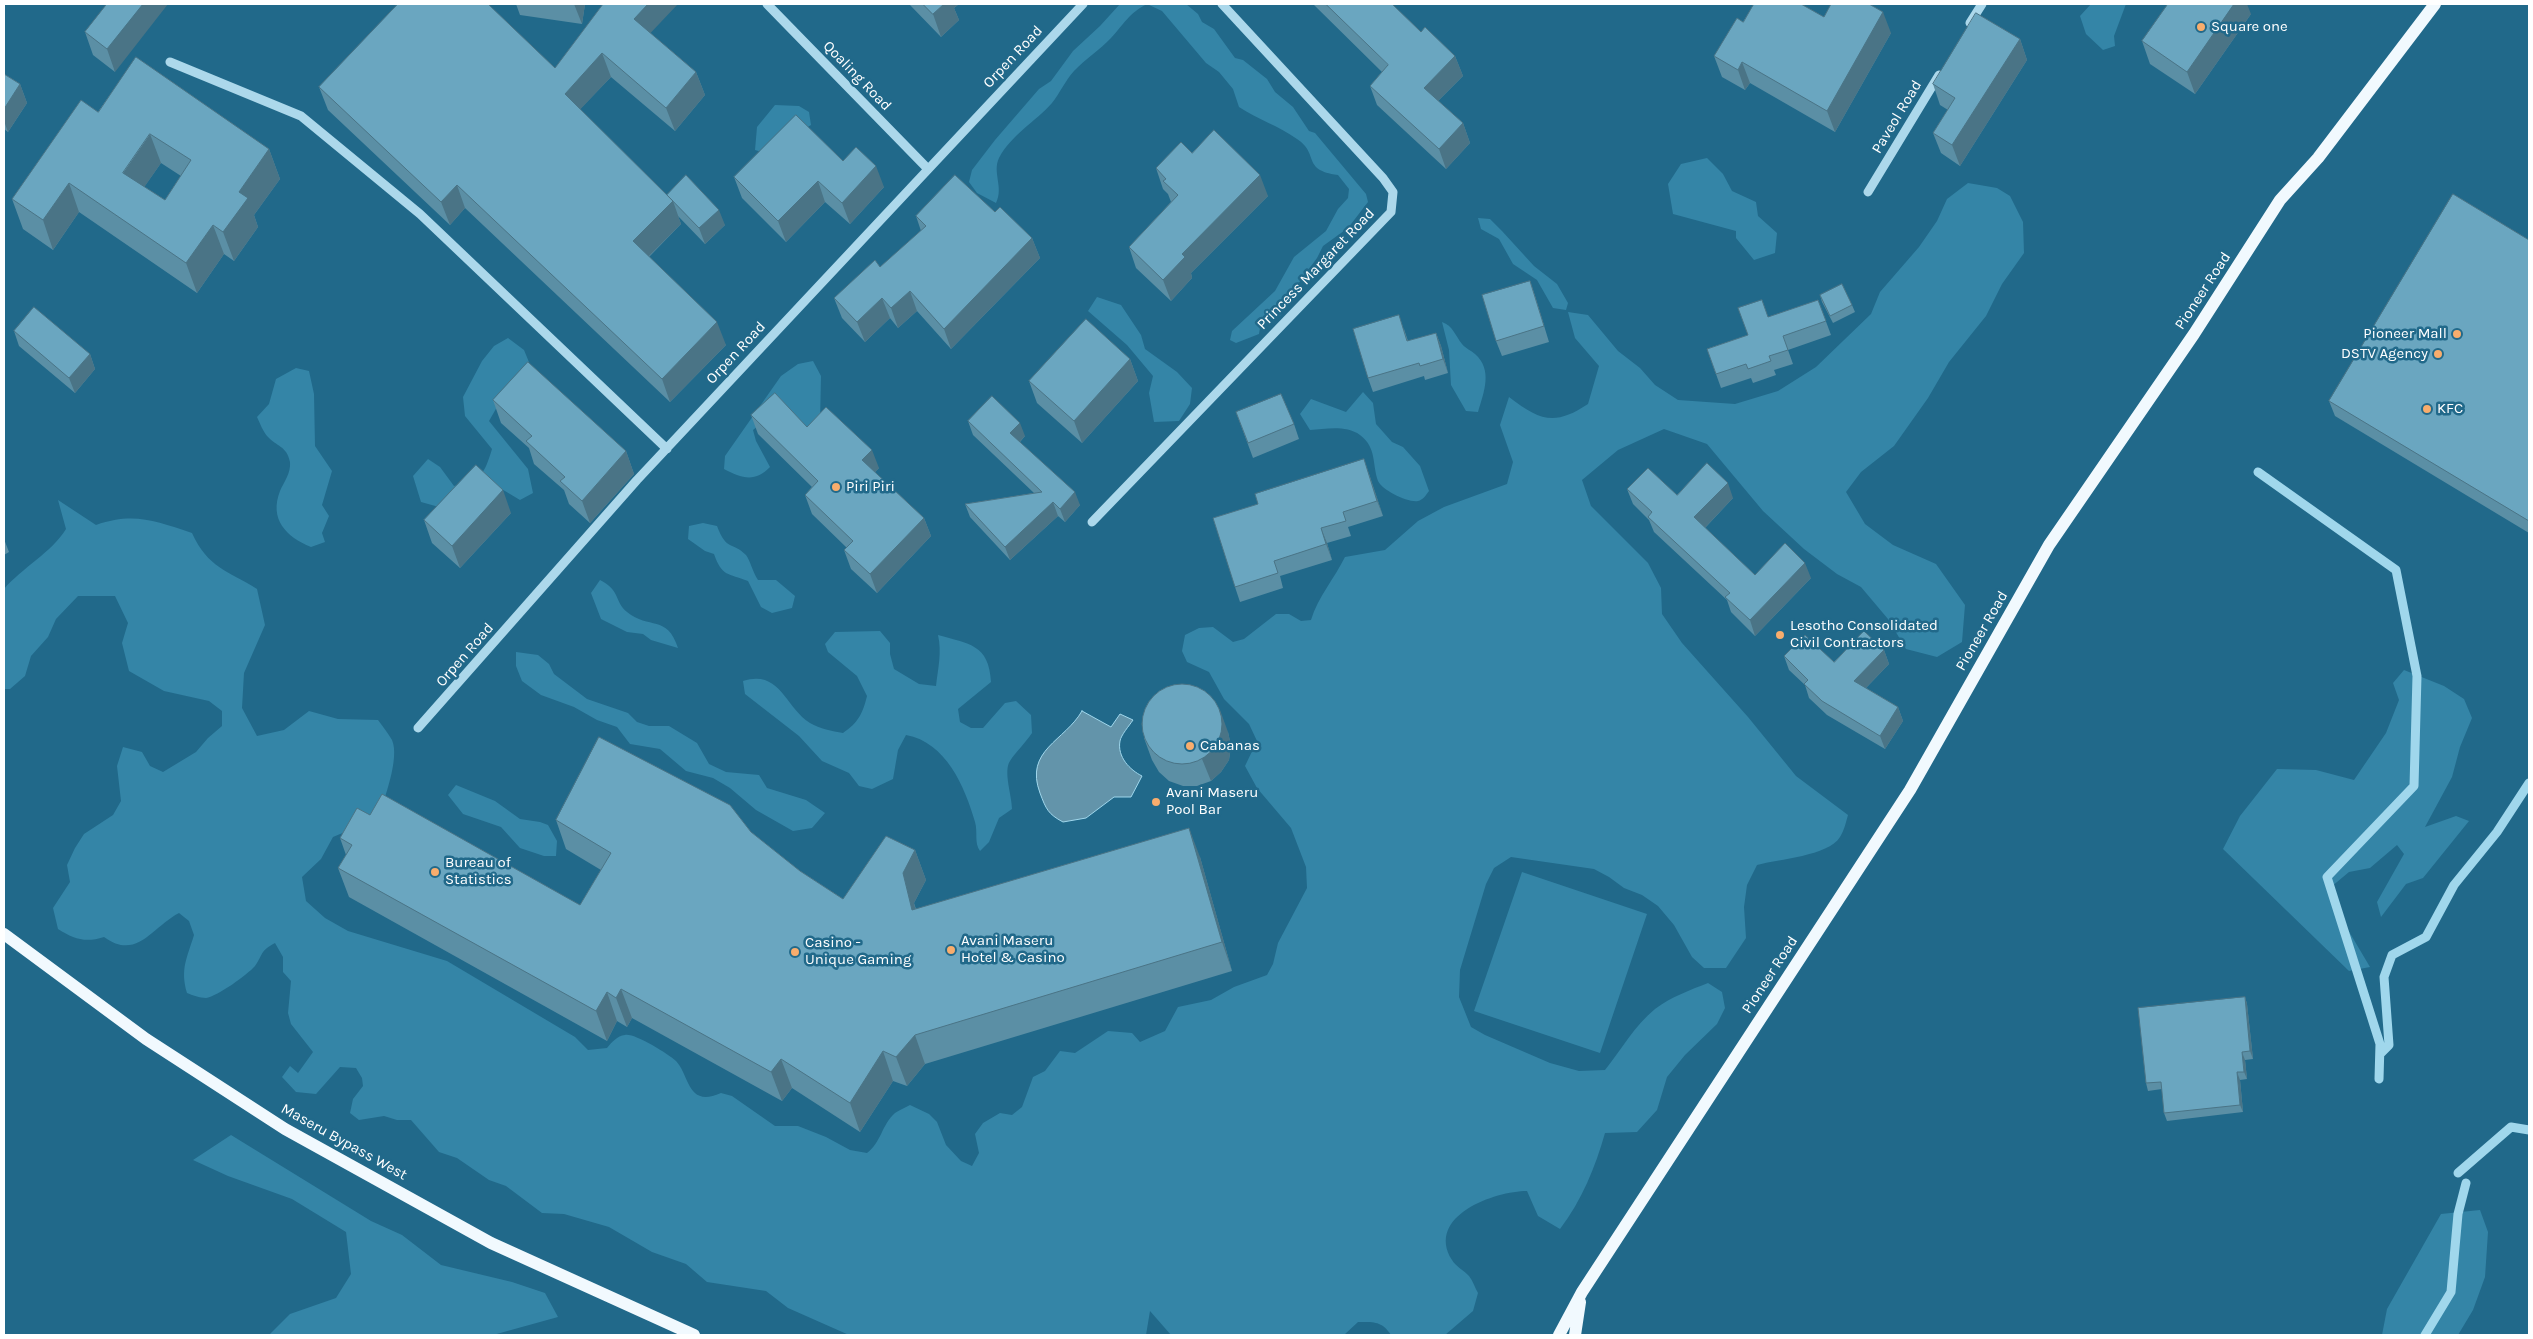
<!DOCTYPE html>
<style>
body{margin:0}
#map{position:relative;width:2533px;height:1339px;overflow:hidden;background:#21698a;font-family:Karla,sans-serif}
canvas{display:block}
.frame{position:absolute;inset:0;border:5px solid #fff;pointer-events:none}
</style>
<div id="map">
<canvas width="2533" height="1339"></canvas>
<div class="frame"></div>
</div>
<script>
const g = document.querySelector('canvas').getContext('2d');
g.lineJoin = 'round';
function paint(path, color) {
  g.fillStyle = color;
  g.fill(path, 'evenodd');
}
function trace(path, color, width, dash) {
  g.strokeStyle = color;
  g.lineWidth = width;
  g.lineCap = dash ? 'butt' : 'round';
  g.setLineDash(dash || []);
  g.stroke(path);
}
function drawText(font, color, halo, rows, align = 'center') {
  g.font = font + ' Karla,sans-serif';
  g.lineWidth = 5;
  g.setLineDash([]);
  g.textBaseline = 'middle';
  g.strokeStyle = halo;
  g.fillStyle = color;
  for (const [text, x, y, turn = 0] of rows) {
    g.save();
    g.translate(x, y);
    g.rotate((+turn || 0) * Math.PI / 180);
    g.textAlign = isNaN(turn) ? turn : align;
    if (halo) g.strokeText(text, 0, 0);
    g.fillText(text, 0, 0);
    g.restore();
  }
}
const green = new Path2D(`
 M1120 4H1186L1198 14 1202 22 1214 29 1235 58 1243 60 1267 79 1275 92 1293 107 1309 131 1315 133 1366 194 1368 202 1348 228 1323 246 1317 258 1287 299 1281 315 1260 328 1259 334 1236 343 1230 340 1232 331 1275 291 1294 257 1326 231 1338 209 1348 198 1349 189 1338 175C1301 170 1320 154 1297 139 1279 126 1257 119 1239 107L1233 89 1219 72 1206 63 1162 11 1147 4C1129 13 1124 24 1111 38 1100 50 1085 59 1074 71 1065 81 1060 93 1052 103 1035 122 1011 135 999 158 992 173 1004 187 996 203L977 193 969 182 972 170 995 140 1039 89 1051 81 1073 51 1100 26Z
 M2091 4H2126L2114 36 2115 46 2103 50 2086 34 2080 16Z
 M775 105 799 106 809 112 811 125 765 153 755 150 757 127Z
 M1707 158 1723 174 1732 191 1756 202 1758 216 1777 233 1775 253 1754 260 1736 238V231L1673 214 1668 184 1681 164Z
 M1968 183 1997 188 2010 196 2023 222 2024 253 2002 284 1986 316 1949 362 1928 398 1894 446 1861 472 1846 492 1865 524 1893 545 1936 564 1965 605 1962 642 1937 657 1906 649 1888 619 1861 587 1837 574 1804 549 1763 511 1707 444 1664 429 1618 450 1582 480 1591 506 1648 563 1661 588 1662 614 1682 643 1748 717 1796 776 1848 815C1846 822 1844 831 1840 837 1828 856 1779 859 1757 865L1747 885 1744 907 1746 938 1726 968H1704L1692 957 1674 925 1658 906 1642 895 1624 888 1609 877 1594 869 1511 857 1494 868 1486 884 1460 970 1459 997 1471 1027 1485 1035 1550 1063 1579 1071 1605 1070C1621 1050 1635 1025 1655 1009 1671 997 1690 990 1708 983L1722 992 1725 1008 1717 1024 1685 1055 1667 1077 1657 1110 1637 1132 1605 1133C1595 1168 1582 1200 1560 1229L1538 1216 1527 1191C1495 1191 1425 1216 1452 1260 1456 1267 1464 1270 1469 1276 1473 1281 1475 1288 1478 1293L1473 1311 1445 1335H1391C1382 1321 1374 1322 1358 1322L1344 1335H1171L1150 1311 1146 1335H849L788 1308 766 1291 707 1282 686 1264 652 1252 609 1227 564 1214 542 1213 506 1186 489 1180 457 1158 439 1152 411 1120H397L384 1116 359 1120 350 1113 353 1099 363 1086 362 1078 356 1068 340 1067 316 1094 296 1092 282 1077 290 1066 298 1073 313 1052 291 1024 288 1013 291 981 283 972V957L275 943C259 952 264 953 255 966 247 975 218 996 206 998 200 998 192 995 187 993 180 969 187 958 194 935L189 921 179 913C152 927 137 961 104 937 85 943 74 939 58 929L53 908 70 882 67 865 75 848 84 834 113 815 121 801 117 766 123 747 142 752 150 766 163 772 196 752 208 738 222 726V711L209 701 164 691 129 671 122 643 128 623 115 596H78L56 619 48 637 31 656 25 676 10 689H4V589C22 568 52 552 66 529L58 500 96 525C134 512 155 521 192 533 208 568 227 570 257 589L265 625 244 673 242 708 257 736 284 730 309 711 338 719 378 720C383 727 388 733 392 740 400 758 384 800 378 818L333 837 321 859 302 877 306 901 325 918 348 931 447 961 575 1037 588 1050 607 1048C612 1042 617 1036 625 1035 635 1033 668 1054 676 1061 690 1076 687 1108 721 1093L732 1096 775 1126H798L826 1137 850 1150 867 1153C881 1143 882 1124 895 1113 899 1110 905 1108 910 1105L929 1114 937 1122 946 1145 961 1161 972 1166 979 1153 975 1134 983 1123 1000 1113 1012 1115 1022 1107 1033 1077 1045 1071 1060 1051 1075 1053 1108 1031 1132 1033 1140 1042 1165 1031 1178 1007 1211 1000 1234 987 1267 975 1273 964 1278 943 1307 888 1306 867 1291 828 1257 788 1245 766 1257 741 1249 724 1224 699 1209 672 1187 662 1182 651 1185 635 1199 628 1213 627 1233 642 1244 639 1276 614H1289L1301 621 1311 620C1318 597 1334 579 1345 557L1385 550 1418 521 1444 507 1507 484 1513 462 1500 425 1509 397C1540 421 1555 426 1588 404L1599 366 1575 338 1568 312 1588 315 1618 351 1640 368 1655 385 1678 400 1735 404 1778 391 1816 367 1871 314 1880 292 1919 247 1937 221 1947 199Z
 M1478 218 1490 219 1502 231 1534 266 1557 284 1568 303 1566 310 1553 308 1537 280 1513 264 1499 239 1481 229Z
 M1097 297 1121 305 1141 335 1145 349 1177 372 1192 388 1190 404 1179 421 1154 422 1149 393 1153 376 1127 345 1088 311Z
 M1442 322C1453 326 1455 335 1462 344 1466 349 1471 350 1475 354 1493 370 1484 392 1478 412L1466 411 1451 385 1449 350Z
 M508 338 524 350 531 367 497 407 489 421 528 469 533 493 520 500 495 485 439 507 421 502 413 476 428 459 440 467 454 486C481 480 484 475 492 449L465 416 463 397 482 361 494 346Z
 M813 361 821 376 820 423 815 431 769 417 753 430 756 441 770 467C755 483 741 478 724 469L725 456 781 376 798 364Z
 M296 368 309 371 314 394 315 446 332 471 322 505 329 516 322 533 325 542 311 547C286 537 269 519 280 491 284 482 291 473 290 462 287 446 276 446 268 437 263 432 260 423 257 417L269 404 276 379Z
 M1363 392 1373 403 1376 424 1392 442 1403 447 1420 466 1429 491C1426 495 1423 500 1418 501 1408 503 1382 490 1378 481 1372 464 1377 448 1360 435 1346 425 1326 429 1310 430L1300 414 1311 399 1346 412Z
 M703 523 717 526C727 552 732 541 746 555 750 560 753 573 758 580H776L795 596 792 608 772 613 761 607 748 581C728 573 722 577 714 554L705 551 688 539 689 526Z
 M600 580C621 591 614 601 627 612 649 630 667 614 678 648L651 640 643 634 627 632 601 619 591 593Z
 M880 631 890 643V654L894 669 919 684 936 686C938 668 942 653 938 635 969 644 989 644 991 682L958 709 960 722 971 728H983L1005 703 1016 701 1031 715 1032 733C1026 742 1015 753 1010 761 1003 771 1012 796 1012 809L999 818 989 842 980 851C974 843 978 832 975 822 965 787 946 742 906 735L898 750 893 779 872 789 859 786 849 773 822 761 799 736 745 694 743 681C780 669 785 707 810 723 820 729 832 731 843 733 858 723 863 713 867 696L857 676 828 652 825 644 835 632Z
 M516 652 538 655 549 664 554 674 587 699 628 713 637 722 649 726H669L697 743 709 764 726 772 759 775 767 788 806 800 825 813 812 828 793 831 756 810 730 788 713 778 686 771 660 749 630 744 617 727 597 720 574 707 541 695 522 681 516 666Z
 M2404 670 2444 686 2464 699 2472 718 2460 747 2452 777 2425 827 2456 816 2469 821 2423 878 2406 884 2381 917 2377 902 2404 854 2397 845 2370 868 2349 872 2331 887 2338 913 2370 967 2349 971 2223 849 2240 816 2277 769 2316 770 2354 780 2386 733 2399 700 2393 683Z
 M456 785 495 801 520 819 540 822 548 825 557 841 556 856H544L520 848 501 827 463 814 448 795Z
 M1522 872 1647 914 1600 1053 1474 1011Z
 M231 1135 371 1221 402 1235 441 1265 512 1282 545 1293 558 1317 493 1335H269L290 1314 336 1298 351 1274 346 1232 292 1199 228 1176 193 1160Z
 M2480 1210 2488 1232 2485 1277 2473 1310 2458 1335H2382L2387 1309 2441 1214Z`);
const water = new Path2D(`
 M1082 711 1111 727 1120 714 1133 720C1129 726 1121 735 1120 741 1117 757 1130 770 1142 776L1131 797H1114L1086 818 1063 822C1048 814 1046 809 1040 793 1024 750 1065 741 1082 711Z`);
const stream = new Path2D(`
 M2258 472 2396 570 2417 676 2414 786 2327 877 2380 1044 2379 1079
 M2380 1054 2389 1045 2384 977 2392 955 2426 937 2454 885 2497 832 2529 783
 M2458 1173 2511 1127 2529 1130
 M2425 1335 2451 1292 2458 1214 2466 1183`);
const minor = new Path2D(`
 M767 4 927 168
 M1970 23 1982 4
 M170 62 301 116 420 214 667 449
 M1868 192 1939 75
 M1092 522 1391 212 1393 192 1383 178 1222 4
 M418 728 637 480 1083 4`);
const major = new Path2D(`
 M4 934 146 1039 285 1129 491 1243 694 1335
 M1559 1335 1582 1292 1910 790 2049 545 2194 334 2280 200 2318 158 2435 4
 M1575 1335 1580 1302`);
const wall = new Path2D(`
 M107 4 115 72 93 55 85 32Z
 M516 4H585L582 24 520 15Z
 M909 4H959L954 8 959 20 941 37Z
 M1313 4H1392L1421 32 1455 56 1463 76 1438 101 1463 123 1470 143 1446 169 1377 105 1370 86 1382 72Z
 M2251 14 2195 94 2150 64 2142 41Z
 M1824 17 1891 33 1835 132 1750 83 1745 90 1722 77 1714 56 1743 22Z
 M650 33 696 72 705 95 675 131 611 77 580 109 667 196 725 225 705 244 678 216 681 224 649 257 726 345 670 402 465 208 450 225 328 110 319 87 555 68Z
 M2020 39 2027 60 1960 166 1941 153 1933 133 1948 110 1940 105 1933 84Z
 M4 74 20 84 27 103 8 132 4 129Z
 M98 112 269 149 280 179 254 215 258 227 234 261 224 254 197 293 79 212 53 250 23 229 12 199ZM161 163 181 176 165 200 144 187Z
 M1192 153 1268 196 1191 273 1192 278 1171 301 1136 268 1129 247 1171 202 1168 194 1163 189 1156 168Z
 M843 161 884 187 850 224 825 202 786 242 742 198 734 177Z
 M995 212 1032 238 1040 258 951 349 917 311 898 328 890 318 865 342 842 318 834 298 880 267 921 231 916 216Z
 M2529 240V533L2335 416 2329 401Z
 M1530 281 1535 296 1549 342 1502 356 1496 341Z
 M1820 295 1852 305 1855 312 1833 323 1822 302Z
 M1818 300 1831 335 1788 350 1793 364 1774 370 1776 375 1753 383 1751 378 1721 388 1707 349 1748 335Z
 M1404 329 1408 341 1436 333 1441 346 1448 373 1425 380 1424 376 1373 392 1368 378Z
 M14 331 90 354 95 369 75 393 19 346Z
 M1130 359 1138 381 1082 443 1037 403 1029 381Z
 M493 400 626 451 634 474 590 523 569 504 564 490 534 464 529 448 501 423Z
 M1236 412 1294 424 1299 439 1253 458Z
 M751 415 807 427 879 468 875 472 924 518 931 536 877 593 851 569 844 550 847 548 812 514 805 495 812 487 758 434Z
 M968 421 1025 436 1020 442 1080 505 1065 522 1058 516 1010 560 970 517 965 504 1034 493 973 435Z
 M1369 474 1383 516 1348 527 1351 536 1327 543 1332 560 1280 576 1283 588 1240 602 1235 587Z
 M1627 489 1677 495 1733 498 1705 528 1755 575 1811 578 1755 636 1731 612 1727 600 1654 532 1649 520 1633 504Z
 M511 513 460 568 432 543 424 520Z
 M4 539 9 552 4 555Z
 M1884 650 1889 664 1866 688 1898 707 1903 721 1885 749 1827 715 1809 698 1805 685 1789 670 1784 656 1834 662Z
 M1228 732 1231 746 1229 760 1221 772 1211 781 1197 786H1183L1169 781 1159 772 1152 760 1144 738Z
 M370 815 580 905 601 870 566 849 556 820 751 832 800 871 843 899 915 850 926 880 914 903 916 909 1200 857 1232 971 925 1064 907 1086 893 1081 860 1132 792 1088 782 1101 632 1018 627 1027 617 1021 607 1041 349 897 338 868 346 855 340 838Z
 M2245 997 2247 1004 2253 1059 2245 1060 2247 1079 2240 1080 2243 1112 2167 1121 2164 1113 2162 1089 2148 1091 2146 1083Z`);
const shadedWall = new Path2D(`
 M143 4H168L115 72 107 49Z
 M574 4H585L582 24Z
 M648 4H678L642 42 634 19Z
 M944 4H959L954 8 959 20 941 37 933 14Z
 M2234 4H2247L2251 14 2195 94 2187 72Z
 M1883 12 1891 33 1835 132 1827 111Z
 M2020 39 2027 60 1960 166 1952 145Z
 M602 53 611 77 573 117 565 94Z
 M1455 56 1463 76 1431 108 1424 88Z
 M1742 62 1750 83 1745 90 1738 70Z
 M696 72 705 95 675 131 666 108Z
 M20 84 27 103 8 132 4 121V109Z
 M1463 123 1470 143 1446 169 1439 149Z
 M150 134 161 163 134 202 123 173Z
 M269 149 280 179 254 215 258 227 234 261 223 232 239 192Z
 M876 166 884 187 850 224 842 203Z
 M1260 175 1268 196 1191 273 1192 278 1171 301 1163 280 1182 254Z
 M818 181 825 202 786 242 778 221Z
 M69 183 79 212 53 250 43 220Z
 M457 185 465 208 450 225 441 202Z
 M673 201 681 224 641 264 633 241Z
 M719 210 725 225 705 244 699 228Z
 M213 225 224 254 197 293 186 263Z
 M1032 238 1040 258 951 349 944 329Z
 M910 291 917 311 898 328 891 308Z
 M882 298 890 318 865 342 857 322Z
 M717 322 726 345 670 402 662 379Z
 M1436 333 1441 346 1448 373 1443 359Z
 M90 354 95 369 75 393 69 378Z
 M1130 359 1138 381 1082 443 1074 421Z
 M1020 423 1025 436 1015 447 1010 433Z
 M872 450 879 468 869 479 862 460Z
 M626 451 634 474 590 523 582 501Z
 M1364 459 1383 516 1377 501Z
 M1728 483 1733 498 1700 533 1694 517Z
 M503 490 511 513 460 568 452 546Z
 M1075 492 1080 505 1065 522 1060 509Z
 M1053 502 1058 516 1010 560 1005 547Z
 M924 518 931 536 877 593 870 574Z
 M1321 528 1327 543 1332 560 1326 544Z
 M1805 563 1811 578 1755 636 1750 620Z
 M1884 650 1889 664 1859 695 1854 681Z
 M1898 707 1903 721 1885 749 1880 736Z
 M1220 710 1228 732 1231 746 1229 760 1221 772 1211 781 1202 759Z
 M1189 828 1200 857 1232 971 1222 942Z
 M915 850 926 880 914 903 922 940 912 910 903 873Z
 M621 989 632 1018 627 1027 616 998Z
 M607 992 617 1021 607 1041 596 1011Z
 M2245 997 2247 1004 2253 1059 2250 1051Z
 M915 1035 925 1064 907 1086 896 1057Z
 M883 1051 893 1081 860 1132 850 1103Z
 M2242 1052 2245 1060 2247 1079 2244 1072Z
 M781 1059 792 1088 782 1101 771 1072Z
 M2237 1072 2240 1080 2243 1112 2240 1105Z`);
const building = new Path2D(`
 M107 4H143L107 49 85 32Z
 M398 4H488L555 68 603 4H648L634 19 696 72 666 108 602 53 565 94 673 201 633 241 717 322 662 379 457 185 441 202 319 87Z
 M923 4H944L933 14Z
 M1326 4H1392L1421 32 1425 27 1455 56 1424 88 1463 123 1439 149 1370 86 1388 65Z
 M1754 4H1801L1824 17 1831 4H1869L1883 12 1827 111 1742 62 1738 70 1714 56 1737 18 1743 22Z
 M2168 4H2234L2187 72 2142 41Z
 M1976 13 2020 39 1952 145 1933 133 1955 98 1933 84Z
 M136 57 269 149 239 192 248 198 223 232 213 225 186 263 69 183 43 220 12 199 81 100 98 112ZM150 134 191 160 165 200 123 173Z
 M4 74 20 84 4 109Z
 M796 115 843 161 856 147 876 166 842 203 818 181 778 221 734 177Z
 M1214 130 1260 175 1182 254 1185 257 1163 280 1129 247 1178 195 1163 181 1166 179 1156 168 1181 142 1192 153Z
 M686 175 719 210 699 228 667 195Z
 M955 175 995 212 1000 207 1032 238 944 329 910 291 891 308 882 298 857 322 834 298 875 260 880 267 926 226 916 216Z
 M2453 194 2529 240V521L2329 401Z
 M1530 281 1544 326 1496 341 1482 295Z
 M1842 284 1852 305 1830 316 1820 295Z
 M1762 300 1768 317 1818 300 1826 321 1783 336 1788 350 1769 356 1771 361 1748 369 1746 364 1716 374 1707 349 1748 335 1738 308Z
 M34 307 90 354 69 378 14 331Z
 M1399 315 1407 341 1436 333 1443 359 1420 366 1419 363 1368 378 1353 329Z
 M1086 319 1130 359 1074 421 1029 381Z
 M528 362 626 451 582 501 560 481 565 477 526 441 532 436 493 400Z
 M775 393 807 427 826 407 872 450 862 460 924 518 870 574 844 550 853 541 805 495 818 481 751 415Z
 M1281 394 1294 424 1248 443 1236 412Z
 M992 396 1020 423 1010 433 1075 492 1060 509 1053 502 1005 547 965 504 1042 492 968 421Z
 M1364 459 1377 501 1343 512 1346 521 1321 528 1326 544 1274 561 1278 573 1235 587 1213 518 1258 504 1255 494Z
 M1707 463 1728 483 1694 517 1755 575 1785 543 1805 563 1750 620 1725 597 1730 593 1648 517 1652 512 1627 489 1648 468 1677 495Z
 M476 465 503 490 452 546 424 520Z
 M1864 631 1884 650 1854 681 1898 707 1880 736 1822 701 1804 684 1808 680 1784 656 1805 635 1834 662Z
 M1142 724a40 40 0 1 1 80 0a40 40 0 1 1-80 0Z
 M599 737 730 805 751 832 800 871 843 899 886 836 915 850 903 873 912 910 1189 828 1222 942 915 1035 896 1057 883 1051 850 1103 781 1059 771 1072 621 989 616 998 607 992 596 1011 338 868 352 845 340 838 357 808 370 815 382 794 580 905 611 853 556 820Z
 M2245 997 2250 1051 2242 1052 2244 1072H2237L2240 1105 2164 1113 2161 1082 2146 1083 2138 1008Z`);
const markers = [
 [2201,27,5,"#f8ad6d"],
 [2457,334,5,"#f8ad6d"],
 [2438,354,5,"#f8ad6d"],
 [2427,409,5,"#f8ad6d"],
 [836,487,5,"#f8ad6d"],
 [1780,635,5,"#f8ad6d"],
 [1190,746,5,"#f8ad6d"],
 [1156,802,5,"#f8ad6d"],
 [435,872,5,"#f8ad6d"],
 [951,950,5,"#f8ad6d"],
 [795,952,5,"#f8ad6d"]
];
const poiNames = [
 ["Square one",2211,27],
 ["Pioneer Mall",2447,334,"right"],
 ["DSTV Agency",2428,354,"right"],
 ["KFC",2437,409],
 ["Piri Piri",846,487],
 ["Lesotho Consolidated",1790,626],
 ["Civil Contractors",1790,643],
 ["Cabanas",1200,746],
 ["Avani Maseru",1166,793],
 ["Pool Bar",1166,810],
 ["Bureau of",445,863],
 ["Statistics",445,880],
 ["Avani Maseru",961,941],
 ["Hotel & Casino",961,958],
 ["Casino -",805,943],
 ["Unique Gaming",805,960]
];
const streetNames = [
 ["Orpen Road",1013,57,-47],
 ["Qoaling Road",857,76,46],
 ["Paveol Road",1897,117,-59],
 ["Princess Margaret Road",1316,269,-46],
 ["Pioneer Road",2203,291,-57],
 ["Orpen Road",736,353,-47],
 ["Pioneer Road",1982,631,-60],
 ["Orpen Road",465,655,-49],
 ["Pioneer Road",1770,975,-57],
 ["Maseru Bypass West",344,1142,29]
];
paint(green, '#3485a7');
paint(water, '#6394aa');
trace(water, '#a0d7ec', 1);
trace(stream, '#a0d7ec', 9);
trace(minor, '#acd8eb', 9);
trace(major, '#f1f9fe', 12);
paint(wall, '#5b8fa5');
paint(shadedWall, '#4a7486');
paint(building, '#6aa6c0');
trace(building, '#4a7486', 1);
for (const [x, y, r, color] of markers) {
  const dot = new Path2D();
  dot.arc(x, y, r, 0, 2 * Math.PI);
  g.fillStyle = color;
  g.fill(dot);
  trace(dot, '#21698a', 2);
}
drawText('15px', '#fff', '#21698a', poiNames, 'left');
drawText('15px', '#fff', '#21698a', streetNames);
</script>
